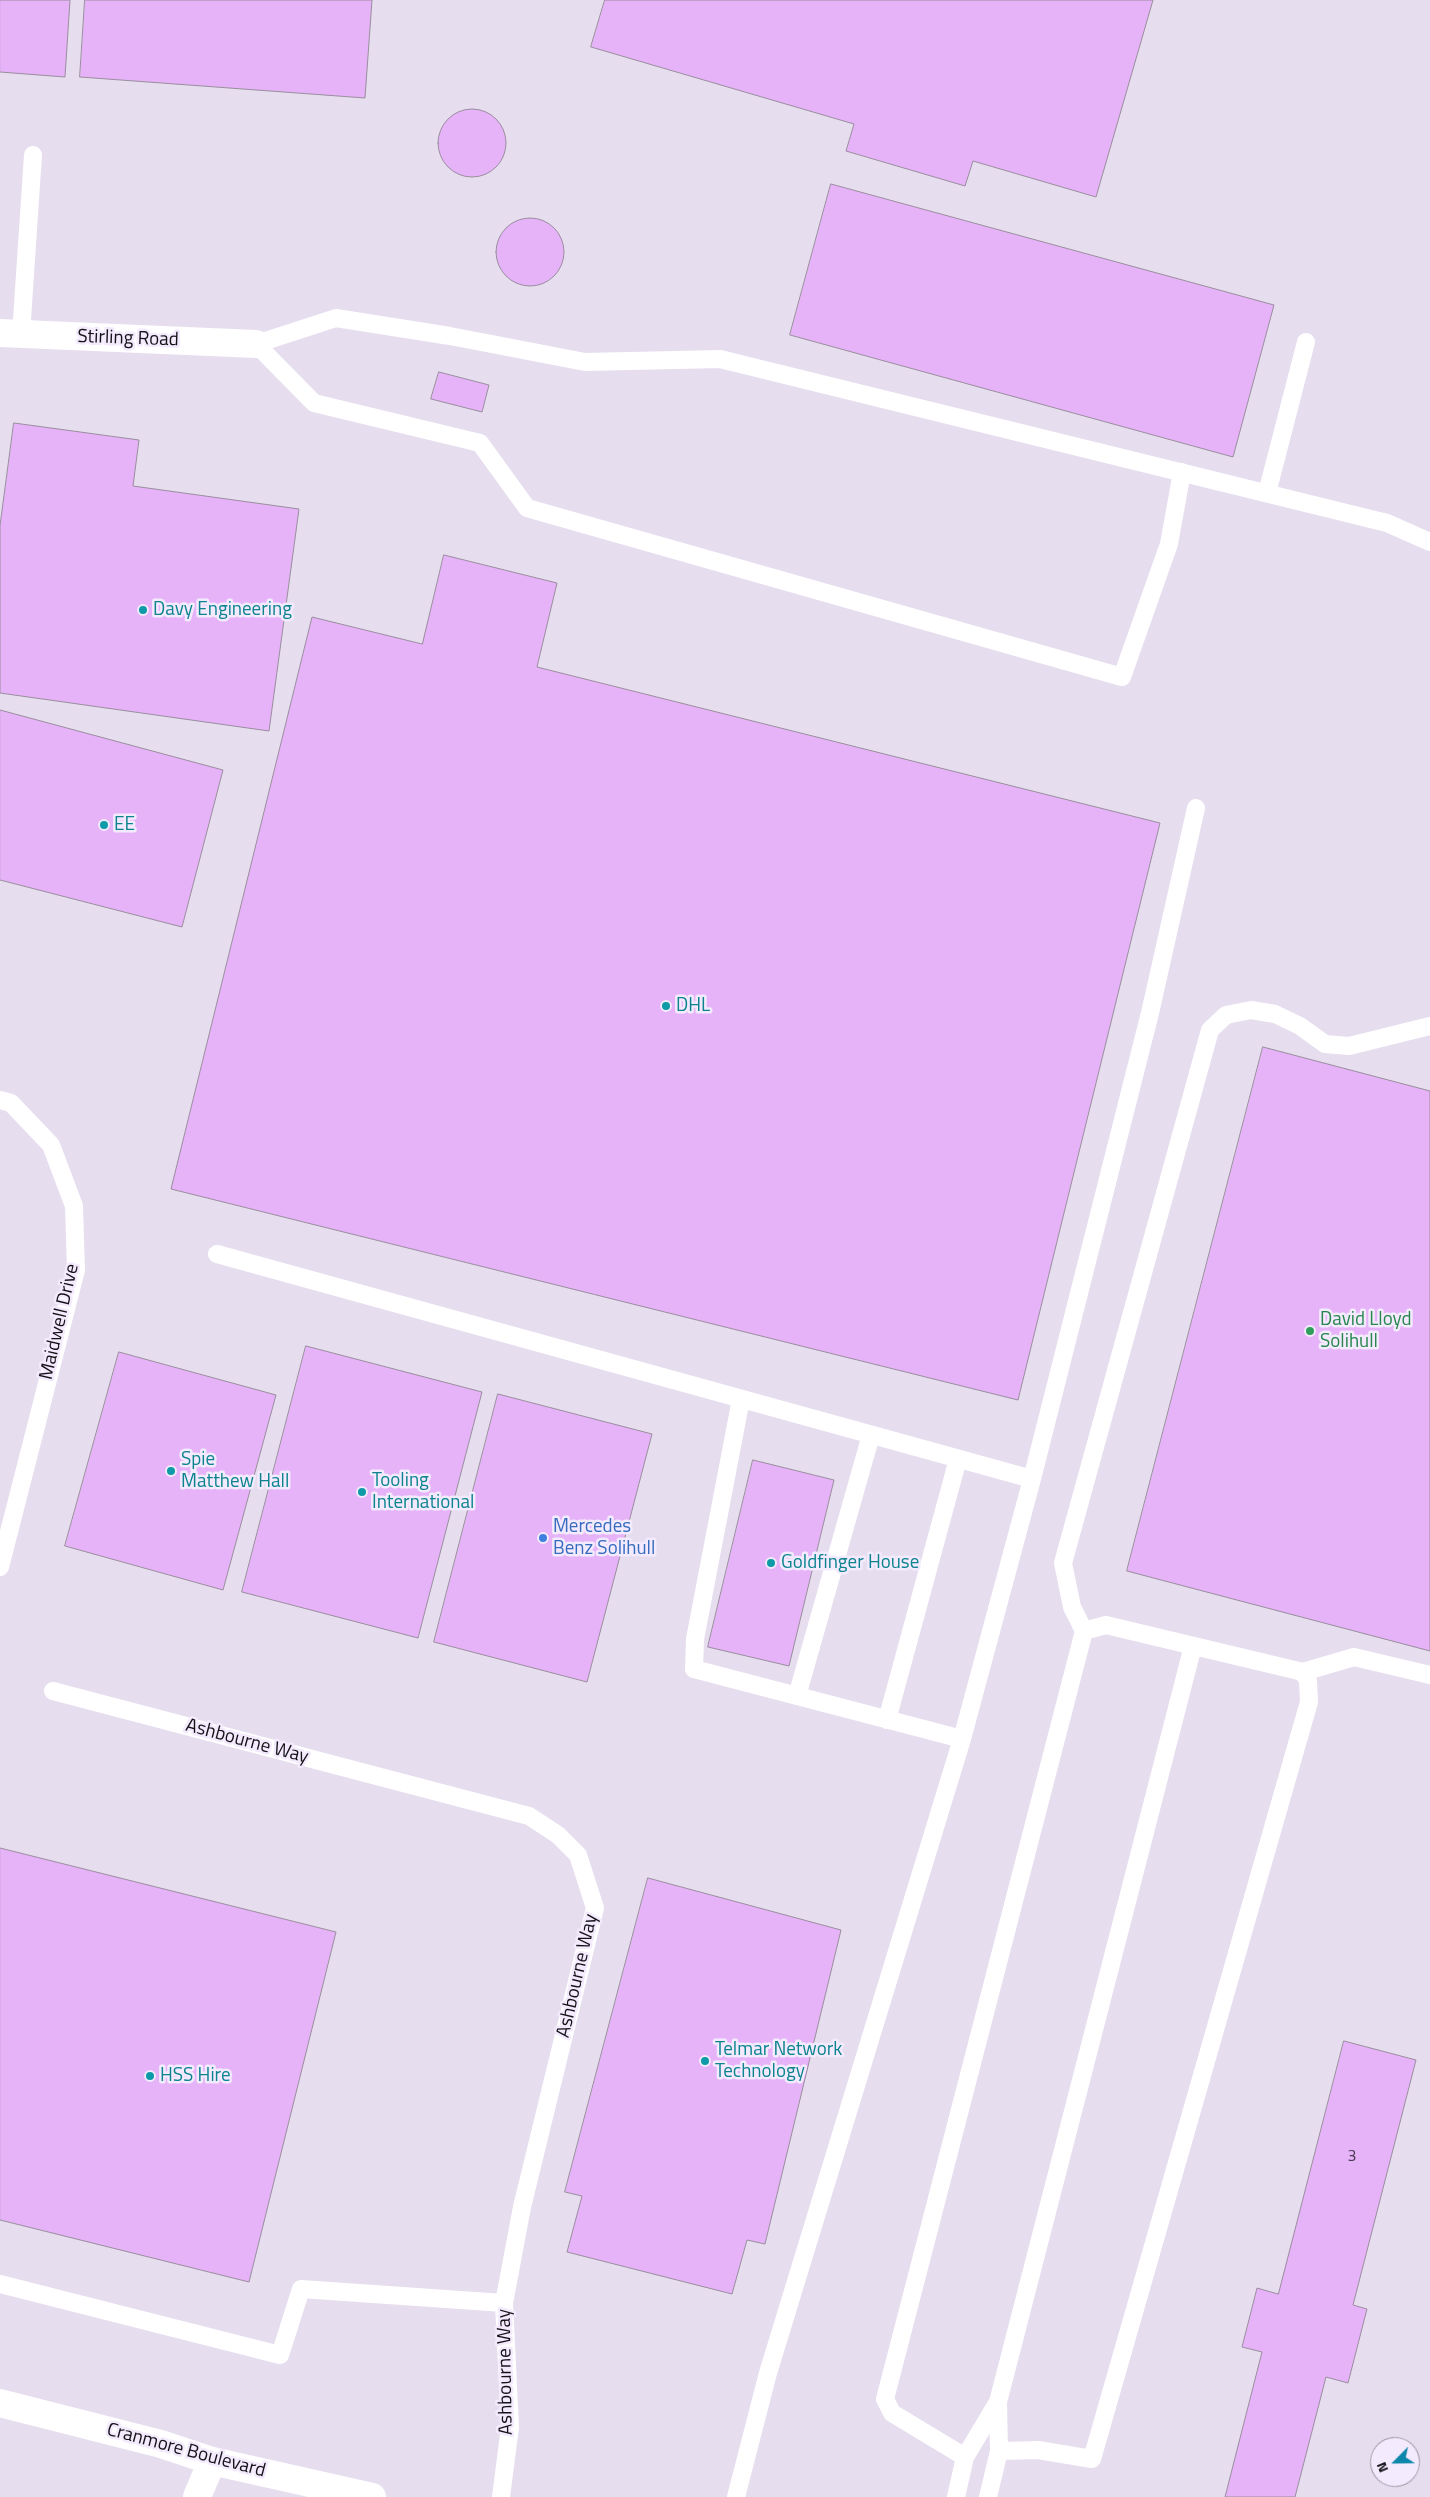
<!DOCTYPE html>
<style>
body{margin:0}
#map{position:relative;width:1430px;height:2497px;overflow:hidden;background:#e6ddef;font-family:"Titillium Web",sans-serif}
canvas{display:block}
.north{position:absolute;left:1370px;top:2437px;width:50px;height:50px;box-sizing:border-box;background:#f3ebfd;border:1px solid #9a94a1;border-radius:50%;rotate:247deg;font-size:14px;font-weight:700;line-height:20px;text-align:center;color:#141117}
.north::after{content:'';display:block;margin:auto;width:18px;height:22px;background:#0c87ab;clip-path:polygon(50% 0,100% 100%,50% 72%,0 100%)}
</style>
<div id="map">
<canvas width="1430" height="2497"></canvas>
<div class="north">N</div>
</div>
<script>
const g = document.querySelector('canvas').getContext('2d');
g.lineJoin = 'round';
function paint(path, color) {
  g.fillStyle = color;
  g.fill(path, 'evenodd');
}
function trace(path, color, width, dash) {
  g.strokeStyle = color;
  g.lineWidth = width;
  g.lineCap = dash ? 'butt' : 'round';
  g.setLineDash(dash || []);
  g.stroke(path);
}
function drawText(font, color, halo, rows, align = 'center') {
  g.font = font + ' "Titillium Web",sans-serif';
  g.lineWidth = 5;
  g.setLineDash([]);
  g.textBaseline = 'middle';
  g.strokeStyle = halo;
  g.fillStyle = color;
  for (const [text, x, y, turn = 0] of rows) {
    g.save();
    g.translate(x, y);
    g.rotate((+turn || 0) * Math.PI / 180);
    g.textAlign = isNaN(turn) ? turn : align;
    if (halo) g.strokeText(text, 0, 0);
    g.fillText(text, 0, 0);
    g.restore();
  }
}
const building = new Path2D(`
 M0 0H70L65 77 0 72Z
 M85 0H372L365 98 80 77Z
 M605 0H1153L1096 197 973 161 965 186 846 151 854 124 591 47Z
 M438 143a34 34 0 1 1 68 0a34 34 0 1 1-68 0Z
 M831 184 1274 305 1233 457 790 335Z
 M496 252a34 34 0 1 1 68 0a34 34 0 1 1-68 0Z
 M439 372 489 385 482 412 431 399Z
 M14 423 139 440 133 486 299 509 269 731 0 693V526Z
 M444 555 557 583 537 667 1160 823 1018 1400 171 1189 312 617 422 644Z
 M0 710 223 770 182 927 0 880Z
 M1263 1047 1430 1091V1651L1127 1571Z
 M306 1346 482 1392 418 1638 242 1592Z
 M119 1352 276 1395 223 1590 65 1546Z
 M498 1394 652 1434 587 1682 434 1642Z
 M753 1460 834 1480 789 1666 708 1647Z
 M0 1848 336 1932 249 2282 0 2220Z
 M648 1878 841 1930 765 2244 747 2240 732 2294 567 2252 582 2196 565 2192Z
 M1344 2041 1416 2060 1353 2305 1367 2309 1348 2383 1326 2377 1295 2497H1225L1262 2352 1242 2347 1257 2288 1278 2294Z`);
const lane = new Path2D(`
 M21 334 33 155
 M1182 472 1169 544 1122 677 527 508 480 443 314 403 256 344 336 318 450 336 585 362 720 359 1387 523 1430 542
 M1267 493 1306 342
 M0 1100 11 1103 51 1145 74 1206 76 1270 0 1567
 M217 1254 1032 1479
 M741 1399 695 1639 694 1669 962 1739
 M1084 1631 1072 1607 1063 1563 1210 1030 1226 1015 1251 1010 1275 1014 1300 1026 1325 1044 1349 1046 1430 1026
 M1303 1672 1354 1657 1430 1675
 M53 1691 529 1816 558 1835 578 1855 595 1908 522 2207 504 2303 510 2427 501 2497
 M797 1696 871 1435
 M887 1720 958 1459
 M0 2284 280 2355 301 2289 504 2303
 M998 2402 999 2451
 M965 2457 998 2402 1193 1646
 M736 2497 768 2373 962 1739 1032 1479 1150 1013 1196 808
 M956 2497 965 2457 892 2413 885 2399 1084 1631 1106 1625 1303 1672 1308 1681 1309 1702 1092 2459 1038 2450 999 2451 988 2497`);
const street = new Path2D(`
 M0 333 256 344
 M197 2497 212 2461`);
const secondary = new Path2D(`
 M0 2403 161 2444 212 2461 372 2497`);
const markers = [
 [143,610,5,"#0f9aa8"],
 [104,825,5,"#0f9aa8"],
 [666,1006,5,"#0f9aa8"],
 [1310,1331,5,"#2e9e5b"],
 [171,1471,5,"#0f9aa8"],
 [362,1492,5,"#0f9aa8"],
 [543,1538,5,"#3f7fe0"],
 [771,1563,5,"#0f9aa8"],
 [705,2061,5,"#0f9aa8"],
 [150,2076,5,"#0f9aa8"]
];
const numberNames = [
 ["3",1352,2157]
];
const streetNames = [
 ["Stirling Road",128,339,2],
 ["Maidwell Drive",60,1322,-77],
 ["Ashbourne Way",247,1742,15],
 ["Ashbourne Way",578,1976,-77],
 ["Ashbourne Way",506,2372,-91],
 ["Cranmore Boulevard",186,2451,15]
];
const cultureNames = [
 ["Davy Engineering",153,610],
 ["EE",114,825],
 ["DHL",676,1006],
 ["Spie",181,1460],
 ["Matthew Hall",181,1482],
 ["Tooling",372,1481],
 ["International",372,1503],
 ["Goldfinger House",781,1563],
 ["Telmar Network",715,2050],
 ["Technology",715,2072],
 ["HSS Hire",160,2076]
];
const leisureNames = [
 ["David Lloyd",1320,1320],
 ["Solihull",1320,1342]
];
const shopNames = [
 ["Mercedes",553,1527],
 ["Benz Solihull",553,1549]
];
paint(building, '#e6b2f8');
trace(building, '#998e9d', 1);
trace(lane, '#fff', 18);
trace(street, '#fff', 28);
trace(secondary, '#fff', 28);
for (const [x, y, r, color] of markers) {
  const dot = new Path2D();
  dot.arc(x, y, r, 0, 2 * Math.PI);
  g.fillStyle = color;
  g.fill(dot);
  trace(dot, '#f3ebfd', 2);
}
drawText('16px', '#48394f', null, numberNames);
drawText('19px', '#141117', '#f3ebfd', streetNames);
drawText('19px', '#0d838f', '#f3ebfd', cultureNames, 'left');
drawText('19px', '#27864d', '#f3ebfd', leisureNames, 'left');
drawText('19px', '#366cbe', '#f3ebfd', shopNames, 'left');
</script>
